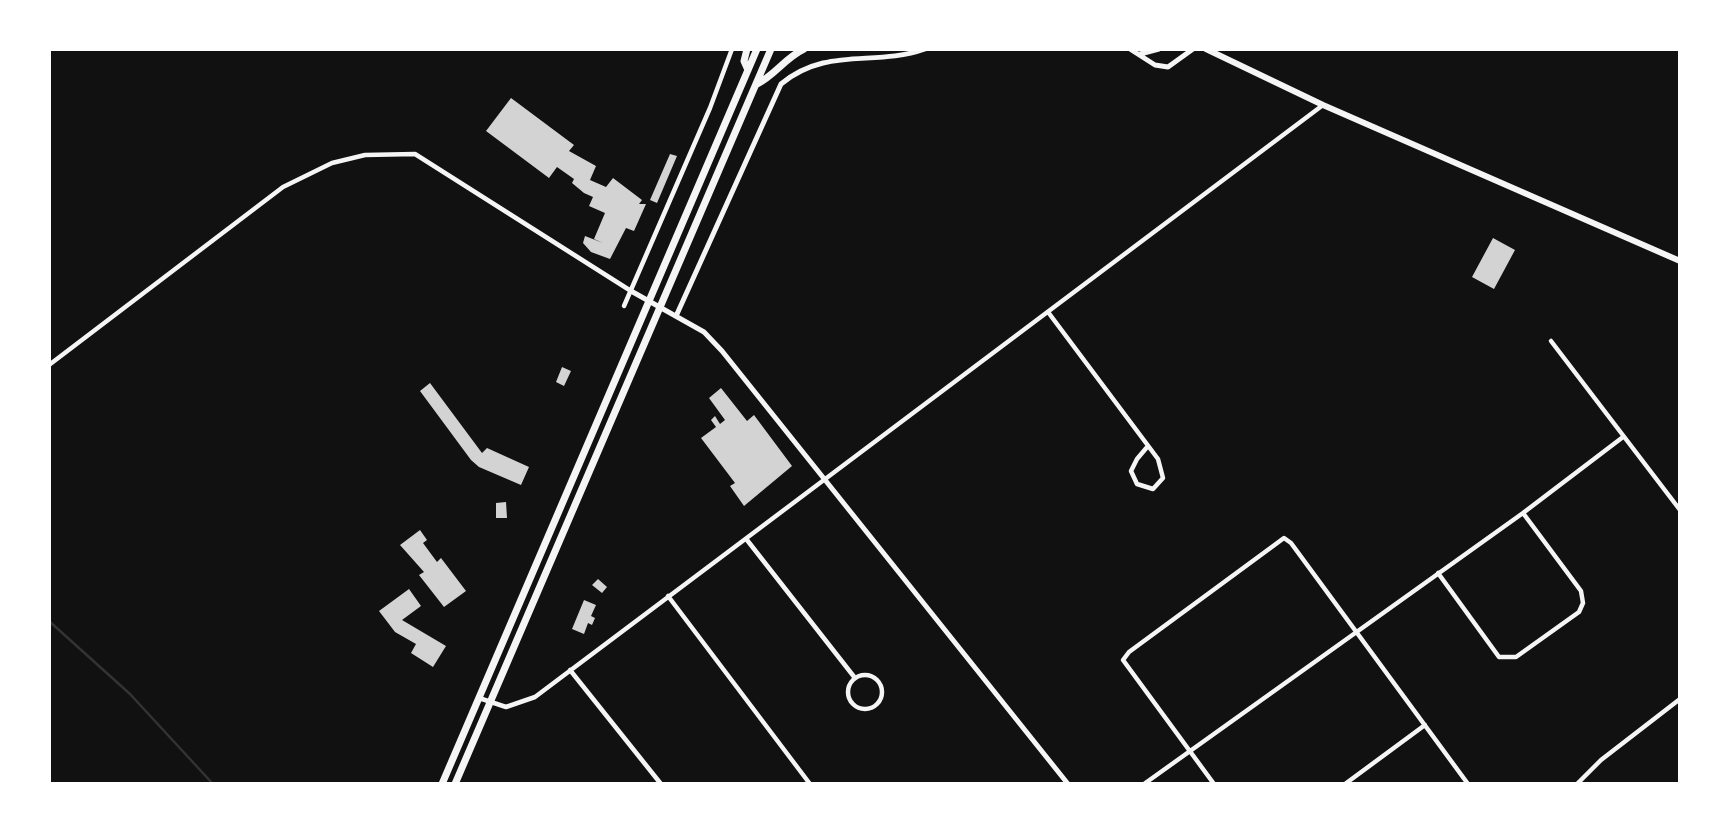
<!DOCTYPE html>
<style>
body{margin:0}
#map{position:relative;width:1729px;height:833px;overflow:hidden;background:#111;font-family:"Space Grotesk",sans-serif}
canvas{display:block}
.frame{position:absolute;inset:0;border:51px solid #fff;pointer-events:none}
</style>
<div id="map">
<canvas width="1729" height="833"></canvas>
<div class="frame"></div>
</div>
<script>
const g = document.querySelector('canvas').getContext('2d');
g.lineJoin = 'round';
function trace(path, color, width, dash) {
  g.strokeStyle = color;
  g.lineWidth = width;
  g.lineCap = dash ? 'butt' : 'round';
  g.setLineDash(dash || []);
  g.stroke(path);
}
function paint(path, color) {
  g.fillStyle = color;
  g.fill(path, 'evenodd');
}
const stream = new Path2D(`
 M49 621 130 694 213 784`);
const building = new Path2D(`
 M511 98 574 145 569 151 596 166 590 180 606 187 613 178 642 200 639 204H646L634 231 626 228 610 259 591 252 583 243 585 236 603 243 594 239 605 213 589 206 593 197 584 193 572 183 574 179 557 167 549 178 486 131Z
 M670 154 677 156 657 203 650 200Z
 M1493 238 1515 250 1494 289 1472 277Z
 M562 367 571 371 564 386 556 382Z
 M430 383 482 453 487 448 529 467 521 485 479 467 471 460 420 391Z
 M721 388 747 421 754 415 792 466 744 506 730 486 735 483 701 438 716 427 711 420 715 416 720 424 725 420 709 398Z
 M506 502 507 518H496V503Z
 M420 530 427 540 423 543 437 562 441 558 466 591 444 607 419 575 424 572 400 545Z
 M598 579 607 587 602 593 592 585Z
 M409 589 421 606 402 620 446 646 433 667 411 653 416 644 395 632 379 611Z
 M584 600 596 605 591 616 595 618 592 625 588 623 584 634 572 629Z`);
const minor = new Path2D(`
 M624 306 710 108 732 49
 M1048 312 1158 459 1163 478 1153 489 1137 484 1131 471 1137 459 1148 446
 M1551 341 1680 510
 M49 365 283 187 332 163 365 155 415 154 631 291
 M747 540 855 678
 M1438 573 1499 657H1516L1579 612 1583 603 1581 591 1523 513
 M668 596 810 784
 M570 670 661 784
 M848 692a17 17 0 1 1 34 0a17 17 0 1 1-34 0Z
 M479 698 506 707 535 697 1323 105
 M1144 784 1523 513 1623 437
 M1214 784 1123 660 1129 652 1284 538 1291 543 1468 784
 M1345 784 1425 725
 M1577 784 1601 760 1680 699`);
const tertiary = new Path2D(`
 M1130 49 1155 65 1168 67 1193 49
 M1140 54 1159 49
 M631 291 704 332 722 351 1068 784
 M677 314 781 84C827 46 874 67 925 49`);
const secondary = new Path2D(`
 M1206 49 1323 105 1680 261`);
const trunk = new Path2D(`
 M747 49 744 61 748 70
 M757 84C775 75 785 58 804 49
 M442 784 757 49
 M455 784 771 49`);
trace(stream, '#333', 2.5);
paint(building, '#d3d3d3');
trace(minor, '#f5f5f5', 4.5);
trace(tertiary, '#f5f5f5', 5);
trace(secondary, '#f5f5f5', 6);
trace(trunk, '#f5f5f5', 7);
</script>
